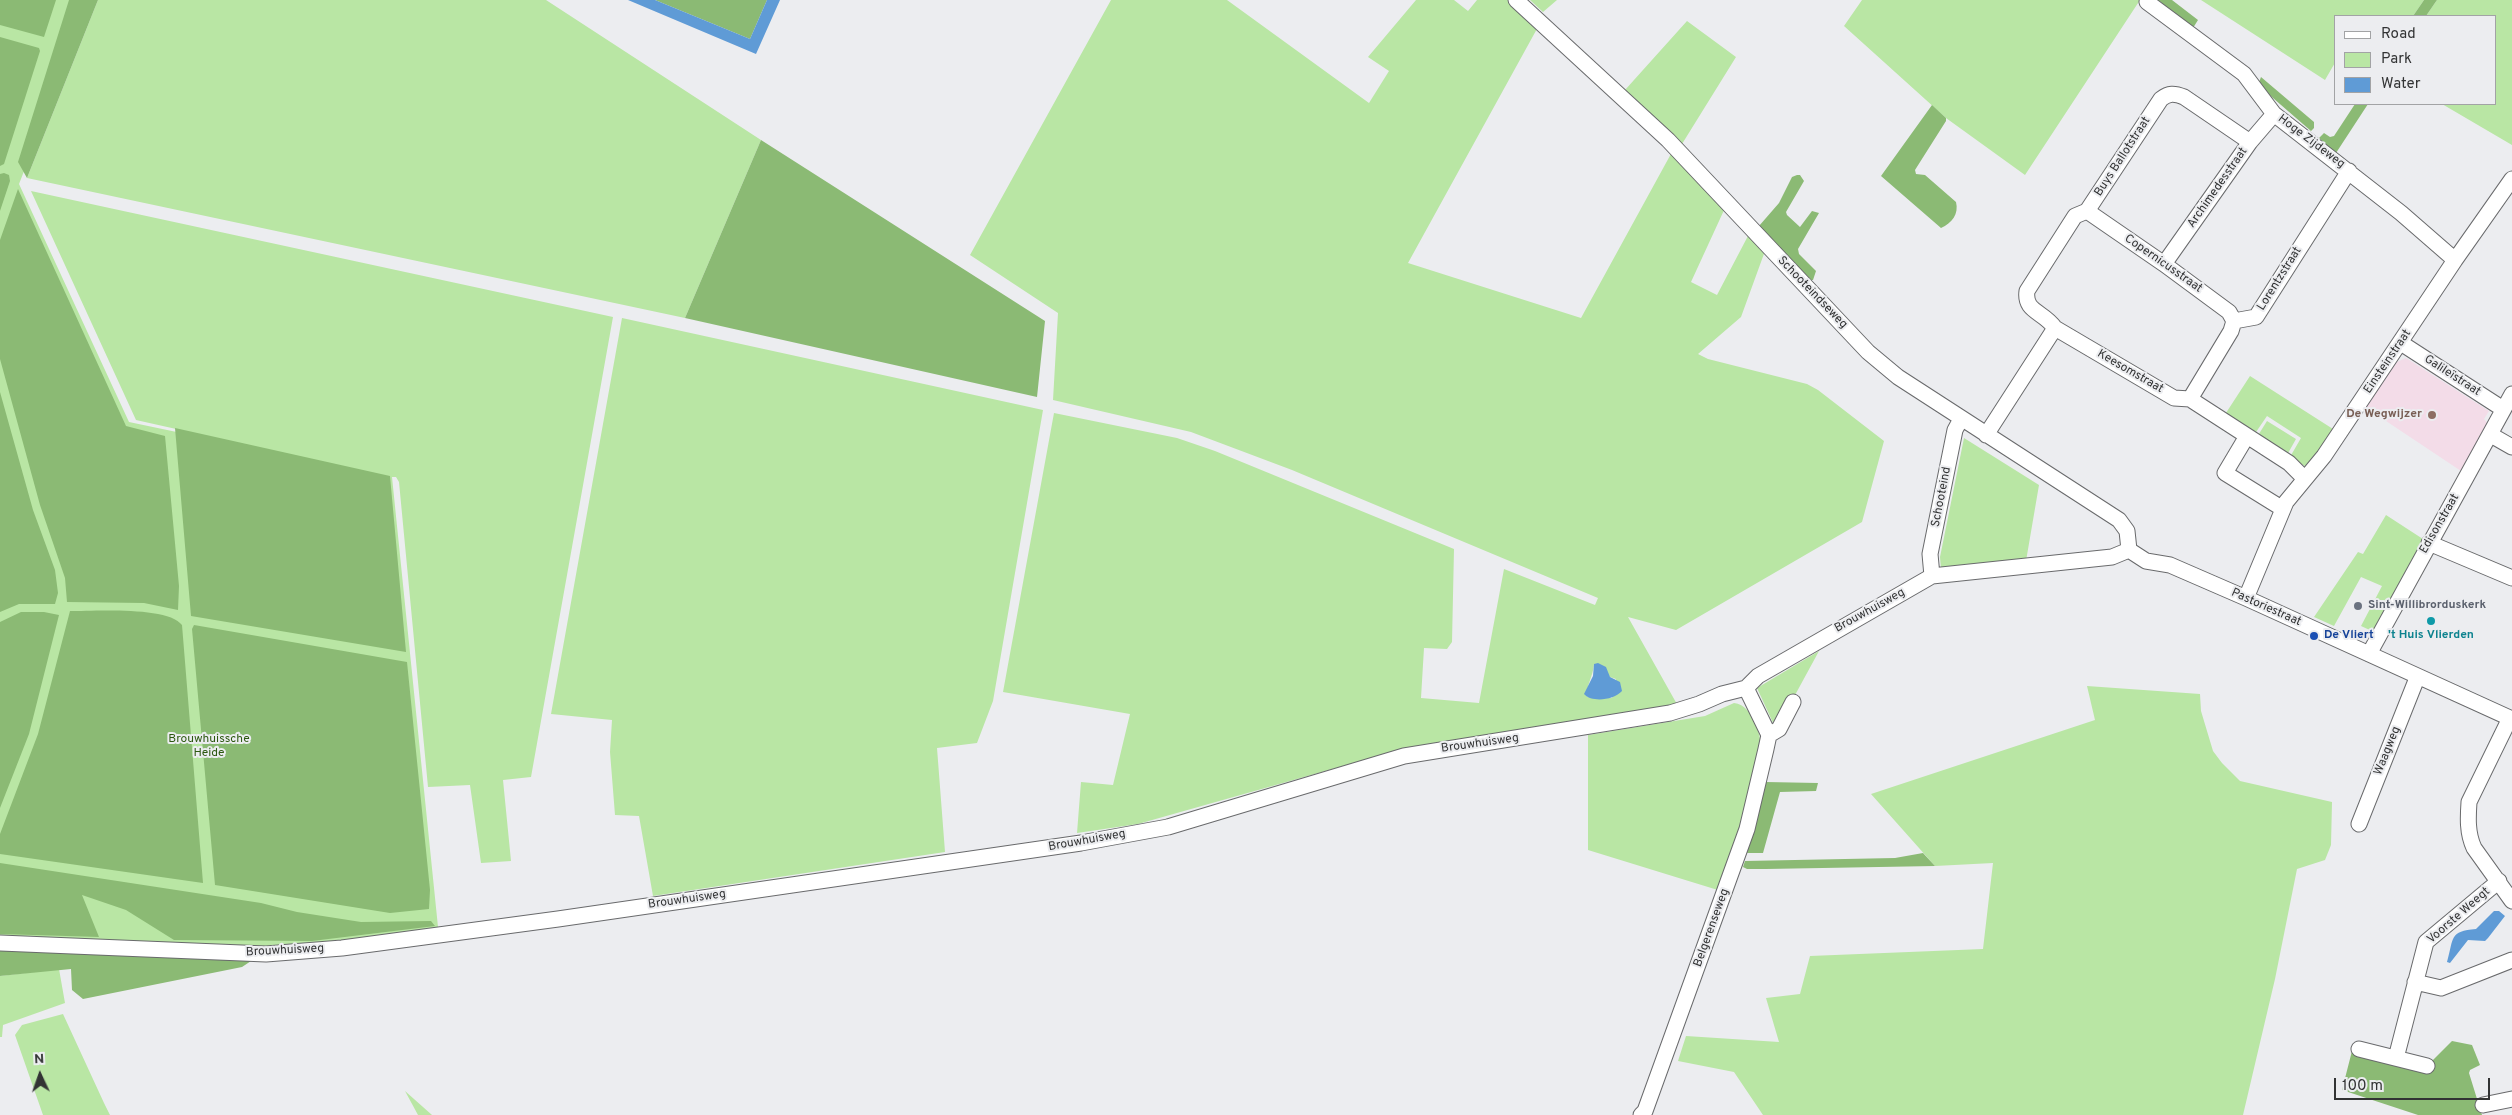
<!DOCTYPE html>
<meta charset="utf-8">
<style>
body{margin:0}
#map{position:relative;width:2512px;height:1115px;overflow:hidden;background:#ecedf0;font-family:Overpass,sans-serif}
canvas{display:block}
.legend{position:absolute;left:2334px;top:15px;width:162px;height:90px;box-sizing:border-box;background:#ecedf0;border:1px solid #a2a3a5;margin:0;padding:6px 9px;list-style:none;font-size:15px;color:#323334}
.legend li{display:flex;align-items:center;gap:10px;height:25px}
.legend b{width:25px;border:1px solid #a2a3a5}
.north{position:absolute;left:15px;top:1050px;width:50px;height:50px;-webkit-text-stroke:4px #ecedf0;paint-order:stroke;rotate:357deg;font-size:14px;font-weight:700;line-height:20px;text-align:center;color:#323334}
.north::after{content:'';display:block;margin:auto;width:18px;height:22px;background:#323334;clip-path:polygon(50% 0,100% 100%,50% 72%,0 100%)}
.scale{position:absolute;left:2334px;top:1078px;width:156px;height:22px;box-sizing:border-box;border:2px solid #323334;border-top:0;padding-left:6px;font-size:15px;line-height:18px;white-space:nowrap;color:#323334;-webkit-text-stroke:4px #ecedf0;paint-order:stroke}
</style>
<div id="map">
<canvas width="2512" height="1115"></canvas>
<ul class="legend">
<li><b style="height:6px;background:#fff"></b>Road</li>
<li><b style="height:14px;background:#b9e6a4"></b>Park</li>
<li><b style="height:14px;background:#5f9bd6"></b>Water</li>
</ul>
<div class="north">N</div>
<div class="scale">100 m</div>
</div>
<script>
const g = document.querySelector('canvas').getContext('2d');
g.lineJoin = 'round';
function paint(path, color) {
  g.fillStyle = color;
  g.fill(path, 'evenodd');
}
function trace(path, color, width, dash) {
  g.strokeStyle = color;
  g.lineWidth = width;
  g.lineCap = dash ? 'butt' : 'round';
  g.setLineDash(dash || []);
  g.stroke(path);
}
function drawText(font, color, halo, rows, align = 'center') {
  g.font = font + ' Overpass,sans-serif';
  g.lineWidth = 4;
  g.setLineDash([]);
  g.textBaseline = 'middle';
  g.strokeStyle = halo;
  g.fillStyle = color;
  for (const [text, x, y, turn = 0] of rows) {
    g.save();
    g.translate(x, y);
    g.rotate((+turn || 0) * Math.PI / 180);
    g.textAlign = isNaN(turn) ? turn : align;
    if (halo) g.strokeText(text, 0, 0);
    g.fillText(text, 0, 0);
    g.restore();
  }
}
const education = new Path2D(`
 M2406 358 2489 411 2484 419 2488 424 2461 471 2365 407 2397 362Z`);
const green = new Path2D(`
 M0 0H91L19 184 129 422 377 474 136 420 31 191 613 317 531 777 503 780 511 861 481 863 470 785 428 787 399 482 396 477H392L438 927 244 955 0 967Z
 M98 0H546L761 140 685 318 27 178Z
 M1111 0H1227L1369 103 1389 71 1368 57 1416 0H1454L1468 11 1477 0H1509L1538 27 1408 263 1581 318 1672 152 1725 208 1691 282 1717 295 1749 234 1765 251 1741 317 1698 354 1708 359 1807 384 1818 390 1884 441 1862 522 1676 630 1628 617 1678 706 1396 751 1138 824 1077 833 1081 782 1113 785 1130 714 1003 692 1054 413 1177 438 1215 451 1454 549 1452 642 1447 649 1424 648 1421 698 1479 703 1504 569 1595 605 1598 598 1292 470 1191 432 1053 400 1058 313 970 255ZM1594 664 1610 677 1616 679 1612 698 1587 697C1586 685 1593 677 1594 664Z
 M1530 0H1557L1543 12Z
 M1862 0H2140L2025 175 1946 118 1844 26Z
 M2201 0H2424L2413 16H2336V61L2325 80Z
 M2437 0H2512V145L2442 104H2496V16H2426Z
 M1687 21 1736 57 1682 144 1625 90Z
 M622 318 1043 410 993 701 977 743 937 748 945 852 653 896 639 816 615 815 610 752 612 720 551 714Z
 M2250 376 2333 429 2308 468 2290 457 2301 438 2267 416 2254 435 2224 416Z
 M2267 421 2296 439 2287 455 2257 437Z
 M1964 438 2039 485 2026 561 1941 569 1940 557Z
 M2386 515 2426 541 2374 632 2361 626 2382 586 2361 577 2334 626 2314 617 2358 552 2363 554Z
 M1819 651 1782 719 1774 725 1757 688Z
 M2087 686 2200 694 2201 711 2213 751 2222 763 2240 781 2332 802 2331 845 2325 860 2297 869 2275 979 2243 1115H1763L1734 1072 1678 1061 1686 1036 1779 1042 1766 998 1800 994 1810 956 1983 949 1993 863 1935 866 1871 794 2095 720Z
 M1734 703C1755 705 1763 742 1762 759L1721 891 1588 850V735L1705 716Z
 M59 969 65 1003 3 1025 2 1037H0V976Z
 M63 1014 104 1103 110 1115H43L15 1035 22 1025Z
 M405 1091 432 1115H418Z`);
const forest = new Path2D(`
 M0 0H56L44 37 0 25Z
 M69 0H98L27 178 18 162Z
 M655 0H767L750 39Z
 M2158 0H2172L2198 20 2193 28Z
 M2424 0H2437L2426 16H2413Z
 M0 37 39 48 40 51 4 164 0 166Z
 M2261 77 2314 122V128L2311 131 2258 85Z
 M2355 104H2368L2336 153 2319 138 2324 133 2330 137 2334 136Z
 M1932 105 1946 118V121L1915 170 1916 174 1925 175 1956 202C1959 214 1952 223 1941 228L1881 176Z
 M761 140 1045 321 1037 397 685 318Z
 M4 173 9 175 10 181 0 211V174Z
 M1797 175H1800L1804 181 1786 212 1787 215 1800 227 1812 211 1819 213 1798 249 1799 254 1816 271 1813 280H1808L1759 226 1779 203 1792 177Z
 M18 189 126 426 165 436 179 586 178 610 144 603 67 602 65 578 40 505 0 359V240Z
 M0 392 33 510 55 570 58 593 55 604H19L0 612Z
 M175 428 390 476 406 652 191 616Z
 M70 611C93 611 169 606 182 625L203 883 0 854V834L38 734Z
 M21 612H44L59 615 29 734 0 808V622Z
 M194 625 407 662 430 890 429 909 390 913 215 885 192 629Z
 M1766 782 1818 783 1816 791 1780 792 1763 853H1747Z
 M1923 853 1935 866 1766 869H1747L1743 867 1745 861 1895 858Z
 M0 863 261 903 297 912 361 922 431 921 435 926 312 941 174 940 126 910 82 895 99 937 0 934Z
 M0 947 250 959 251 961 242 967 83 999 72 990 71 969 0 976Z
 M2452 1041 2472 1045 2480 1065 2470 1070 2469 1073 2482 1115H2418L2342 1090 2352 1051 2430 1063Z`);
const water = new Path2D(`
 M628 0H655L750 39 767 0H780L756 54Z
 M1598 663 1606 667 1610 677 1620 682 1622 691C1614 700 1592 703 1584 694L1593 676 1594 664Z
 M2494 911H2499L2505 916 2488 938 2485 941 2468 940 2450 963 2447 962C2454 938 2449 931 2476 929Z`);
const minor = new Path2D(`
 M1516 0 1668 140 1868 352 1898 377 2119 520 2127 531 2129 550
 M2147 2 2244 74 2274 114 2401 213 2455 260
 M2250 142 2184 97C2174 93 2169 93 2161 99L2087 211 2075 216 2027 291C2024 312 2043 311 2055 328L2174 398 2190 399 2289 463 2304 478
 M2087 211 2164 264 2229 312 2234 321
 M2164 264 2250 142 2274 114
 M2401 343 2503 409
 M2190 399 2231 331 2234 321 2256 317 2349 171
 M1986 435 2055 328
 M2491 435 2512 447
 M2247 436 2225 473 2283 509
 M2429 543 2512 578
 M2129 550 2146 561 2170 565 2246 598 2512 719
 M1932 576 1930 554 1955 430 1961 419
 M2246 598 2286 502 2324 456 2455 260 2512 179
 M2369 654 2512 394
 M2510 718 2469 802C2468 817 2467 833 2474 848L2512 901
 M1769 735 1779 729 1793 702
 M2359 824 2417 678
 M0 943 266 954 342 948 558 919 1081 843 1168 827 1404 756 1670 713 1699 704 1722 694 1746 688 1758 676 1932 576 2112 557 2129 550
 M2415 982 2441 988 2512 960
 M2359 1049 2427 1066
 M2396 1058 2426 942 2499 881
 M2483 1105 2512 1099
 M1641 1115 1645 1111 1747 829 1766 749 1769 735 1746 688`);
const markers = [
 [2432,415,5,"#8d6e63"],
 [2358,606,5,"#6b7280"],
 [2431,621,5,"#0f9aa8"],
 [2314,636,5,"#1a4fb4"]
];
const streetNames = [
 ["Hoge Zijdeweg",2311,142,37],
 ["Buys Ballotstraat",2123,157,-57],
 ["Archimedesstraat",2218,188,-55],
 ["Copernicusstraat",2163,264,35],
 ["Lorentzstraat",2280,279,-58],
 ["Schooteindseweg",1812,293,46],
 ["Einsteinstraat",2388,362,-56],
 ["Keesomstraat",2130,372,30],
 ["Galileïstraat",2452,376,33],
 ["Schooteind",1942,497,-79],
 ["Edisonstraat",2440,524,-60],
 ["Pastoriestraat",2266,608,24],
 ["Brouwhuisweg",1870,611,-29],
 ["Brouwhuisweg",1480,744,-8],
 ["Waagweg",2388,751,-68],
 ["Brouwhuisweg",1087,841,-10],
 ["Brouwhuisweg",687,900,-8],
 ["Voorste Weegt",2459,916,-41],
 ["Belgerenseweg",1712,928,-70],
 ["Brouwhuisweg",285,951,-3]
];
const educationNames = [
 ["De Wegwijzer",2422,415]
];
const worshipNames = [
 ["Sint-Willibrorduskerk",2368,606]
];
const transitNames = [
 ["De Vliert",2324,636]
];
const cultureNames = [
 ["'t Huis Vlierden",2431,636]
];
const parkNames = [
 ["Brouwhuissche",209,740],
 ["Heide",209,754]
];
paint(education, '#f3dce8');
paint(green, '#b9e6a4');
paint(forest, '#8bba74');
paint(water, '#5f9bd6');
trace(minor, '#696a6c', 17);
trace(minor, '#fff', 15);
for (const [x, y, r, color] of markers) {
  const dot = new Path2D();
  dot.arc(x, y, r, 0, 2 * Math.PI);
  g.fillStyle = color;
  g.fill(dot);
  trace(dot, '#ecedf0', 2);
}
drawText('12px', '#323334', '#ecedf0', streetNames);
drawText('bold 12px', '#785e54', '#ecedf0', educationNames, 'right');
drawText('bold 12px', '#5b616d', '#ecedf0', worshipNames, 'left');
drawText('bold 12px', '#164399', '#ecedf0', transitNames, 'left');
drawText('bold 12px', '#0d838f', '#ecedf0', cultureNames);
drawText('12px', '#2d5911', '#ecedf0', parkNames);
</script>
